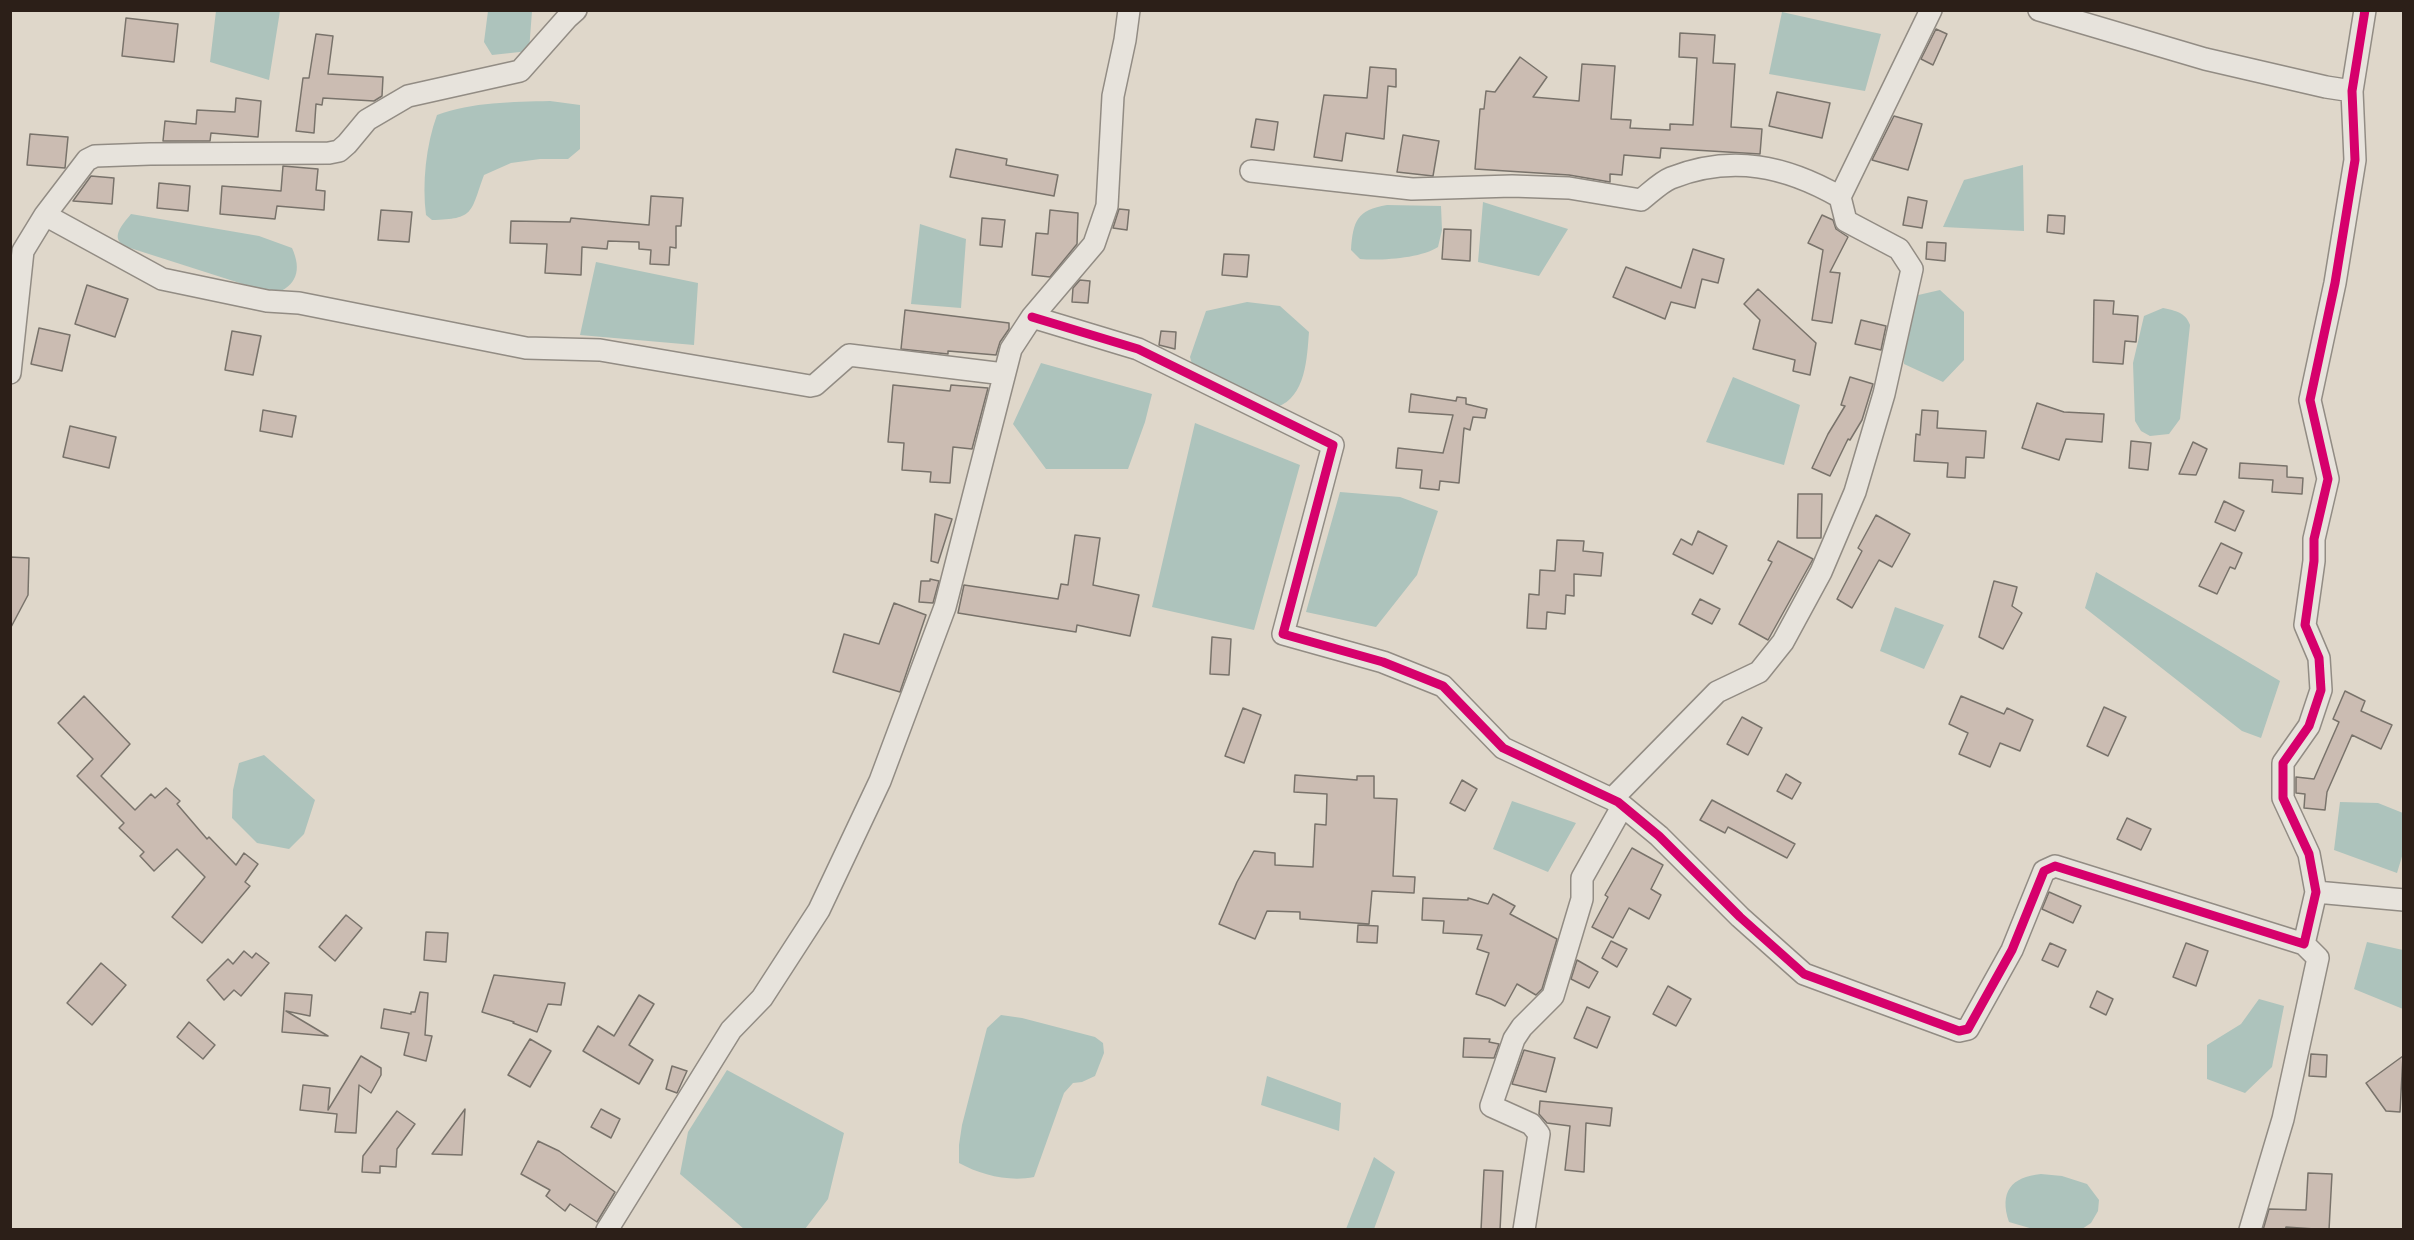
<!DOCTYPE html>
<style>
body{margin:0}
#map{position:relative;width:2414px;height:1240px;overflow:hidden;background:#dfd7ca;font-family:"IM FELL Double Pica",serif}
canvas{display:block}
.frame{position:absolute;inset:0;border:12px solid #2c1f18;pointer-events:none}
</style>
<div id="map">
<canvas width="2414" height="1240"></canvas>
<div class="frame"></div>
</div>
<script>
const g = document.querySelector('canvas').getContext('2d');
g.lineJoin = 'round';
function paint(path, color) {
  g.fillStyle = color;
  g.fill(path, 'evenodd');
}
function trace(path, color, width, dash) {
  g.strokeStyle = color;
  g.lineWidth = width;
  g.lineCap = dash ? 'butt' : 'round';
  g.setLineDash(dash || []);
  g.stroke(path);
}
const water = new Path2D(`
 M216 11H280L269 80 210 62Z
 M488 11H532L529 51 492 55 484 42Z
 M1782 12 1881 34 1865 91 1769 74Z
 M550 101 580 105V149L568 159H540L511 163 484 175C470 213 475 219 432 220L426 215C422 183 426 145 437 115 472 102 513 102 550 101Z
 M2023 165 2024 231 1943 227 1964 180Z
 M1483 202 1568 229 1539 276 1478 262Z
 M1387 205 1441 206 1442 230 1438 247C1422 258 1381 261 1360 259L1351 250C1353 221 1357 210 1387 205Z
 M131 214 259 236 292 248C302 270 297 286 274 294L127 247C108 239 123 224 131 214Z
 M920 224 966 239 961 308 911 304Z
 M596 262 698 283 694 345 580 335Z
 M1940 290 1964 312V360L1943 382 1904 364 1905 323 1914 296Z
 M1247 302 1280 306 1309 332C1307 357 1306 397 1277 407L1195 375 1190 357 1206 311Z
 M2163 308C2176 311 2185 312 2190 325L2180 419 2169 434 2150 436 2141 431 2135 421 2133 363 2144 316Z
 M1041 363 1152 394 1145 422 1128 469H1046L1013 424Z
 M1733 377 1800 405 1784 465 1706 442Z
 M1195 423 1300 465 1254 630 1152 607Z
 M1340 492 1400 497 1438 511 1417 575 1376 627 1306 612Z
 M2096 572 2280 681 2261 738 2242 731 2085 608Z
 M1895 607 1944 625 1924 669 1880 651Z
 M264 755 315 800 304 834 289 849 257 843 232 818 233 790 239 763Z
 M1512 801 1576 823 1548 872 1493 849Z
 M2340 802 2378 803 2403 813V853L2397 873 2334 850Z
 M2367 942 2403 950V1009L2354 989Z
 M2259 999 2284 1006 2272 1067 2245 1093 2207 1079V1045L2241 1024Z
 M1001 1015 1022 1018 1095 1037 1103 1043 1104 1053 1095 1076 1082 1082 1073 1083 1064 1093 1034 1177C1009 1182 981 1175 959 1163V1145L962 1125 987 1028Z
 M727 1070 844 1133 828 1199 805 1229H744L680 1174 688 1132Z
 M1267 1076 1341 1103 1339 1131 1261 1105Z
 M1374 1157 1395 1172 1374 1229H1346Z
 M2041 1174 2062 1176 2087 1184 2099 1200 2098 1211 2091 1223 2082 1229H2033L2009 1222C1999 1192 2011 1177 2041 1174Z`);
const building = new Path2D(`
 M126 18 178 24 174 62 122 56Z
 M1936 29 1947 34 1933 65 1921 59Z
 M1680 33 1715 35 1713 63 1735 64 1731 127 1762 129 1760 154 1661 148 1660 158 1624 155 1622 175 1610 174V182L1569 175 1475 169 1480 109H1484L1486 91 1495 92 1520 57 1547 77 1533 97 1579 101 1582 64 1615 66 1611 119 1631 120 1630 128 1670 130V124L1693 125 1697 58 1679 57Z
 M316 34 333 36 328 74 383 77 382 96 374 101 323 98 322 105 316 104 314 133 296 131 303 78H309Z
 M1370 67 1396 69V87L1388 86 1384 139 1346 133 1342 161 1314 157 1324 95 1367 98Z
 M1777 92 1830 103 1822 138 1769 126Z
 M236 98 261 101 258 137 211 133 210 141H163L165 121 196 124 197 110 235 112Z
 M1894 116 1922 124 1908 170 1872 160Z
 M1256 119 1278 122 1274 150 1251 147Z
 M30 134 68 137 65 168 27 165Z
 M1403 135 1439 141 1433 176 1397 172Z
 M956 149 1007 159 1006 165 1058 175 1054 196 950 177Z
 M283 166 318 169 316 190 325 191 324 210 277 206 275 219 220 214 222 186 281 191Z
 M91 176 114 178 112 204 73 201Z
 M159 183 190 186 188 211 157 208Z
 M651 196 683 198 681 226H676V248L670 247 669 265 650 264 651 250 639 249V242L608 241 607 249 582 247 581 275 545 273 547 244 510 243 511 221 570 222 571 218 649 225Z
 M1908 197 1927 201 1922 228 1903 225Z
 M1119 209 1129 210 1127 230 1113 228Z
 M381 210 412 212 409 242 378 240Z
 M1050 210 1078 213 1077 244 1050 277 1032 275 1036 233 1048 234Z
 M1822 215 1833 220 1836 229 1848 237 1830 272 1840 273 1832 323 1812 320 1823 250 1808 243Z
 M2048 215 2065 216 2064 234 2047 232Z
 M982 218 1005 220 1002 247 980 245Z
 M1444 229 1471 230 1470 261 1442 259Z
 M1927 242 1946 243 1945 261 1926 259Z
 M1693 249 1724 259 1718 283 1702 279 1695 308 1671 302 1665 319 1613 297 1626 267 1681 288Z
 M1224 254 1249 255 1247 277 1222 275Z
 M1080 280 1090 281 1088 303 1072 302 1073 288Z
 M87 285 128 299 115 337 75 324Z
 M1758 289 1816 343 1810 375 1793 371 1795 360 1753 349 1760 320 1744 304Z
 M2094 300 2114 301 2113 314 2138 316 2136 342 2125 341 2123 364 2093 362Z
 M905 310 1009 323V329L1000 342 996 355 948 351V354L901 349Z
 M1861 320 1886 326 1881 350 1855 344Z
 M39 328 70 335 62 371 31 364Z
 M232 331 261 336 253 375 225 370Z
 M1161 331 1176 332 1175 349 1159 345Z
 M1850 377 1873 384 1862 420 1850 440 1848 439 1830 476 1812 468 1828 434 1845 406 1841 405Z
 M893 385 950 391 951 385 988 388 972 449 953 447 950 483 930 482 931 472 902 470 904 443 888 442Z
 M1411 394 1456 401 1457 397 1466 398V404L1487 409 1485 418 1473 417 1470 430 1464 428 1459 483 1440 481 1439 490 1420 488 1422 470 1396 468 1398 448 1443 453 1453 415 1409 412Z
 M2037 403 2064 412 2104 414 2102 442 2066 439 2059 460 2022 448Z
 M263 410 296 416 292 437 260 431Z
 M1922 410 1938 411 1937 428 1986 431 1984 458 1966 457 1965 478 1947 477 1948 463 1914 461 1916 434 1920 435Z
 M70 426 116 437 109 468 63 457Z
 M2131 441 2151 443 2148 470 2129 468Z
 M2193 442 2207 449 2196 475 2179 474Z
 M2240 463 2287 466V477L2303 478 2302 494 2272 492 2273 480 2239 478Z
 M1798 494H1822L1821 538H1797Z
 M2224 501 2244 511 2235 531 2215 522Z
 M935 514 952 519 938 563 931 561Z
 M1876 515 1910 534 1892 567 1879 560 1852 608 1837 599 1862 551 1858 548Z
 M1698 531 1727 546 1713 574 1673 554 1681 539 1692 545Z
 M1075 535 1100 538 1093 585 1139 595 1130 636 1077 625 1076 632 958 613 964 585 1058 599 1061 584 1068 585Z
 M1557 540 1584 541 1583 551 1603 553 1601 576 1574 574V596L1566 595 1565 614 1547 612 1546 629 1527 628 1529 594 1539 595 1540 570 1555 571Z
 M1778 541 1813 559 1768 640 1739 624 1772 562 1768 560Z
 M2221 543 2242 553 2235 569 2230 567 2217 594 2199 586Z
 M10 557 29 558 28 595 10 629Z
 M930 579 939 581 933 603 919 602 921 581H930Z
 M1994 581 2017 587 2012 606 2022 613 2003 649 1979 637Z
 M1700 599 1720 609 1712 624 1692 614Z
 M894 603 926 615 900 692 833 672 844 634 879 644Z
 M1212 637 1231 639 1229 675 1210 674Z
 M2345 691 2365 701 2361 711 2392 725 2381 749 2352 735 2327 792 2325 810 2304 808 2305 794 2296 793V777L2314 779 2339 722 2333 719Z
 M84 696 130 744 101 776 135 810 151 794 155 798 166 788 180 801 177 804 207 839 209 837 236 865 244 853 258 864 245 882 250 886 202 943 172 917 205 877 177 849 154 871 140 856 144 852 119 828 124 823 77 776 93 759 58 723Z
 M1961 696 2004 714 2007 708 2033 720 2020 751 2000 743 1990 767 1959 754 1968 733 1949 724Z
 M2104 707 2126 717 2108 756 2087 746Z
 M1243 708 1261 715 1244 763 1225 756Z
 M1742 717 1762 728 1748 755 1727 744Z
 M1786 774 1801 783 1792 799 1777 791Z
 M1295 775 1357 780V776H1374V798L1397 799 1393 876 1415 877 1414 893 1372 891 1369 924 1300 919V912L1267 911 1255 939 1219 924 1237 882 1254 851 1275 853V865L1313 867 1315 824 1326 825 1327 794 1294 792Z
 M1462 780 1477 789 1465 811 1450 803Z
 M1712 800 1795 844 1787 858 1728 827 1725 833 1700 820Z
 M2127 818 2151 829 2141 850 2117 839Z
 M1632 848 1663 865 1651 889 1661 895 1649 919 1629 908 1613 938 1592 927 1608 897 1605 895Z
 M2049 892 2081 906 2073 923 2042 909Z
 M1493 894 1515 906 1510 914 1557 939 1542 989 1536 995 1517 984 1505 1006 1491 999 1476 994 1489 953 1477 949 1482 935 1443 933 1444 921 1422 920 1423 898 1468 900V898L1488 904Z
 M346 915 362 928 335 961 319 947Z
 M1358 925 1378 926 1377 943 1357 942Z
 M426 932 448 933 446 962 424 960Z
 M1611 941 1627 949 1617 967 1602 958Z
 M2050 943 2066 950 2058 967 2042 960Z
 M2186 943 2208 951 2196 986 2173 977Z
 M244 951 252 958 256 953 269 963 241 996 234 990 224 1000 207 980 228 959 233 964Z
 M1577 960 1598 972 1589 988 1571 979Z
 M101 963 126 985 92 1025 67 1003Z
 M494 975 565 983 561 1005 548 1004 537 1032 513 1023 514 1022 482 1012Z
 M1668 986 1691 999 1676 1026 1653 1014Z
 M2097 991 2113 999 2106 1015 2090 1007Z
 M420 992 428 993 425 1035 432 1036 426 1061 404 1055 409 1033 381 1028 384 1009 411 1014V1012H415Z
 M285 993 312 995 310 1016 286 1011 328 1036 282 1032Z
 M639 995 654 1004 629 1045 653 1060 639 1084 583 1051 598 1026 614 1036Z
 M1587 1007 1610 1017 1597 1048 1574 1038Z
 M189 1022 215 1045 203 1059 177 1037Z
 M1464 1038 1490 1039 1489 1042 1499 1044 1494 1058 1463 1057Z
 M530 1039 551 1051 530 1087 508 1075Z
 M1524 1050 1555 1058 1546 1092 1512 1084Z
 M2311 1054 2327 1055 2326 1077 2309 1076Z
 M361 1056 381 1068V1075L371 1093 359 1085 356 1133 335 1132 337 1114 300 1110 303 1085 330 1088 328 1110Z
 M2403 1056 2400 1112 2386 1111 2366 1083Z
 M672 1066 687 1071 677 1093 666 1089Z
 M1540 1101 1612 1108 1610 1126 1586 1123 1584 1172 1565 1170 1570 1126 1547 1123 1539 1114Z
 M465 1109 462 1155 432 1154Z
 M601 1109 620 1119 611 1138 591 1127Z
 M397 1111 415 1124 397 1149 396 1167 380 1166V1173L362 1172 363 1156Z
 M538 1141 559 1151 615 1192 597 1222 570 1204 565 1211 546 1196 550 1190 521 1174Z
 M1484 1170 1503 1171 1500 1230H1481Z
 M2308 1173 2332 1174 2329 1230 2286 1227 2285 1230H2263L2269 1209 2306 1210Z`);
const street = new Path2D(`
 M2039 10 2205 59 2326 87 2352 91
 M1251 171 1412 189 1512 186 1569 188 1641 200C1650 193 1661 182 1671 178 1732 154 1786 166 1840 197
 M45 215 87 160 95 156 150 154 329 153 339 151 347 144 367 120 408 96 520 71 567 18 576 10
 M1032 317 1138 349 1333 445 1283 634 1383 662 1443 686 1503 748 1618 802 1659 836 1740 917 1804 974 1959 1031 1968 1029 2012 950 2044 871 2055 866 2304 944 2316 892 2309 854 2283 798V763L2309 726 2321 690 2319 658 2305 625 2314 561V539L2328 479 2310 400 2335 283 2355 160 2352 91 2365 10
 M10 373 23 251 45 215 162 279 267 301 299 303 526 348 600 350 810 386 815 385 849 355 1004 374
 M1613 798 1717 692 1759 672 1783 642 1821 572 1855 492 1884 394 1912 269 1899 249 1846 221 1840 197 1931 10
 M2316 892 2404 900
 M607 1230 731 1030 762 998 819 910 880 781 945 607 1011 349 1032 317 1094 244 1107 206 1113 96 1125 40 1129 10
 M1524 1230 1539 1134 1531 1124 1491 1106 1514 1039 1522 1027 1553 996 1582 899V878L1622 807
 M2250 1230 2283 1119 2318 958 2304 944`);
const cycleway = new Path2D(`
 M1032 317 1138 349 1333 445 1283 634 1383 662 1443 686 1503 748 1618 802 1659 836 1740 917 1804 974 1959 1031 1968 1029 2012 950 2044 871 2055 866 2304 944 2316 892 2309 854 2283 798V763L2309 726 2321 690 2319 658 2305 625 2314 561V539L2328 479 2310 400 2335 283 2355 160 2352 91 2365 10`);
paint(water, '#adc3bc');
paint(building, '#cbbcb2');
trace(building, '#79736b', 1.5);
trace(street, '#928c84', 24);
trace(street, '#e7e3dc', 21);
trace(cycleway, '#d6006c', 9);
</script>
